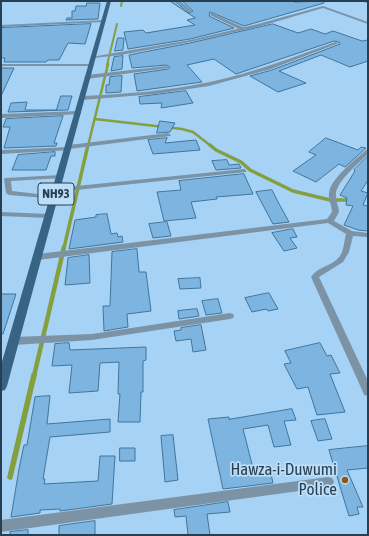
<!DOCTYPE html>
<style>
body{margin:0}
#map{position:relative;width:369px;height:536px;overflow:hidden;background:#a6d2f6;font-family:"Asap Condensed",sans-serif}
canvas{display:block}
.frame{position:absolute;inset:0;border:2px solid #283f51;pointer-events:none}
</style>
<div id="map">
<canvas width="369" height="536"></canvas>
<div class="frame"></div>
</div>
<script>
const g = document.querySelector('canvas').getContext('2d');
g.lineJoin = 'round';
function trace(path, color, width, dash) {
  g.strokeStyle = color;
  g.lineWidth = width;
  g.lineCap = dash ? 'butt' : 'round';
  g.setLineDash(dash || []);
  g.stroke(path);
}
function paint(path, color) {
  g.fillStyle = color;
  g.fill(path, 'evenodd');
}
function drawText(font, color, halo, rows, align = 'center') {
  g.font = font + ' "Asap Condensed",sans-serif';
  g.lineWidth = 3.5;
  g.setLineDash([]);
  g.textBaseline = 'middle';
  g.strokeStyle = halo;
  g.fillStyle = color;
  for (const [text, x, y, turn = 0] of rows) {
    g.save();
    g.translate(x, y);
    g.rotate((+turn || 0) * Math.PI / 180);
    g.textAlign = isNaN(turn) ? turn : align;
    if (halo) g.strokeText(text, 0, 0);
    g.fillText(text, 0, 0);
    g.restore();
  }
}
const streamFar4 = new Path2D(`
 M121 6 122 1
 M107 65 117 24`);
const streamFar3 = new Path2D(`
 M95 119 182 129 193 132 211 146
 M88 146 108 64`);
const streamFar2 = new Path2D(`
 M210 145 216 150 241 162 250 170 293 191 330 200H352
 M64 248 88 145`);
const streamFar1 = new Path2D(`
 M34 376 64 247`);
const stream = new Path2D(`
 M10 477 34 375`);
const building = new Path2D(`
 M170 1H175L189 13 193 11 182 1H292L295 2 324 1V3L244 26 210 12 209 16 234 28 190 39 128 49 124 32 143 30 146 33 195 25 187 20 195 18Z
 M87 3H100L98 19 66 20 67 18H72V11H75L76 6H86Z
 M91 24 85 44 68 43 59 60H48L46 62H4L5 58H1V28Z
 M273 24 298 33 311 29 325 34 333 31 362 41 368 40V61L350 67 321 55 279 71 306 83 278 92 250 76 272 70 340 44 339 42 334 41 236 74 214 59 187 65 202 82 137 91 134 74 168 69 170 67 166 65 132 68 129 55 190 43Z
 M118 38H124L123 50 115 51Z
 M123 56 122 69 111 71 114 57Z
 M2 68H14L1 96V71Z
 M122 76 121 92 106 93V85H109L110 77Z
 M186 91 193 103 161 108 162 103 140 104 139 97Z
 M61 96H72L68 110 8 112 11 103 27 102 25 110H56Z
 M63 116 54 143H57L56 146 4 148 10 127H3L6 119Z
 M160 121 175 123 170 132 157 133Z
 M167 138 165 143 196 140 200 150 153 154 148 140Z
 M326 138 358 150 361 147 366 148 345 167 339 164 316 182 293 171 316 155 309 152Z
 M55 152V156H51L46 170H12L18 155Z
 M368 156V180L361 191 368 193 363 205 368 206V231L358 230 344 225 353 206 346 205 347 198 340 195 355 171 354 170Z
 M227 160 229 165 239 164 241 168 216 170 212 161Z
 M244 174 253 194 216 197 217 199 191 202 196 218 164 221 157 192 181 190 179 181Z
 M272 190 277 200 289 222 273 224 256 192Z
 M107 214 111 234 117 233 118 237 122 236 123 242 69 249 75 220 96 217V215Z
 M167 222 171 236 153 238 149 224Z
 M293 229 297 237 290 238 297 248 284 251 272 233Z
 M137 249 139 272H146L151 311 127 314 128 327 104 331 103 306H110L112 252Z
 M89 255 90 283 65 285 68 258Z
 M200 278 201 288 180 289 178 279Z
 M269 293 278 309 268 311 266 309 252 312 245 298Z
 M1 294H16L3 334 1 333Z
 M218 299 222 313 206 315 202 301Z
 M197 309 199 316 179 319 178 311Z
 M201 325 206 350 193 352 191 339 176 341 174 331 181 330V328Z
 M69 343 70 350 146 347V360L143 361V392H141L140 422H118L120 394H118L119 362 100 363 98 391 69 393 72 365 52 366 55 344Z
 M320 343 327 356 331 355 340 373 330 374 345 412 317 415 308 387 297 389 284 364 291 363 285 351Z
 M50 396 47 424 110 419V432L50 437 43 479H45L44 484 98 481 100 456H115L112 504 60 511V509L40 510V513L12 517H11L19 469 24 445H27L35 397Z
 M292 409 296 420 284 421 291 445 274 447 268 425 243 429 253 468 269 465 273 483 223 489 208 419 229 417V419Z
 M325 419 332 439 318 441 311 421Z
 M173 435 178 480 165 482 161 436Z
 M368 446V468L347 470 363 507H357L359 514 349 516 329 450Z
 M120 448H135V461H120Z
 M228 502 230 512 207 514 210 535H188L186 516 175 517 174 510Z
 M95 521V535H59V526Z
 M28 530V535H10V532Z`);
const lane = new Path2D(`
 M323 6 368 22V24L323 8 261 26 190 42 121 55 93 58 91 57 190 40 258 24Z
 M335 42 339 43 271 69 209 86 155 94 82 100 79 98 82 96C125 94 168 91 210 82 253 73 294 57 335 42Z
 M166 66 168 67V68L87 79 84 77 87 75Z
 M79 111 81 112V114L1 118V114Z
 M168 133 171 135 170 136 69 149 66 147 69 145Z
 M368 149V154C358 164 338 180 336 193 335 200 339 206 339 212L334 221 352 231 368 233V237L353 236 349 252 343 262 319 277 368 381V396L364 395 363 392 311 277C318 266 333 266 340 256 344 250 344 241 346 234L328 223 38 260 34 257 38 254 327 219 332 212C332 206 328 200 329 193 331 178 355 160 366 150Z
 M244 169 246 170V172L57 192 54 190 57 188Z
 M61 175 64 177 63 178 11 181 12 191 55 196 58 198 57 199 9 195 6 193 4 179 5 178Z
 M1 212 49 214 53 216 49 218 1 216Z
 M230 313 233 314 234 316 233 318 230 319 92 340 14 345 11 344 9 341 11 338 14 337 92 334Z
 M328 477 332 478 334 482 332 486 328 487 1 532V520Z`);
const street = new Path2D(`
 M176 1H180L192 11 189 12Z
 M362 1H368V3L363 2Z
 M211 13 245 28V29L241 30 210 15Z
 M105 20 106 21 104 22 1 27V25Z
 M1 64H91L93 65 91 66H1Z
 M69 147 71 148V150L1 154V150Z`);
const primary = new Path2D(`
 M107 1H111L7 386 5 390 1 391V365Z`);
const markers = [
 [345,480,4,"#905613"]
];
const shields = [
 [56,194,36]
];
const shieldNames = [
 ["NH93",56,194]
];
const nearPoinames = [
 ["Hawza-i-Duwumi",337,470],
 ["Police",337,490]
];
trace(streamFar4, '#849f3f', 2);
trace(streamFar3, '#849f3f', 2.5);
trace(streamFar2, '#849f3f', 3.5);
trace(streamFar1, '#849f3f', 4.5);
trace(stream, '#849f3f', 5.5);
paint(building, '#7eb5e0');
trace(building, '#3f759d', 1);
paint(lane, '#7c93a6');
paint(street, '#7c93a6');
paint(primary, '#376384');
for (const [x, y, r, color] of markers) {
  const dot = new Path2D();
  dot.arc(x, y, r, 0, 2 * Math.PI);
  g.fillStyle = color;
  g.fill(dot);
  trace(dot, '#bddef9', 1.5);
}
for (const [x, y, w] of shields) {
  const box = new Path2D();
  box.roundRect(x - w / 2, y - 11, w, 22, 3);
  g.fillStyle = '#bddef9';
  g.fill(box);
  trace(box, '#283f51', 1);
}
drawText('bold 13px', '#283f51', null, shieldNames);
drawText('17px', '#283f51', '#bddef9', nearPoinames, 'right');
</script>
